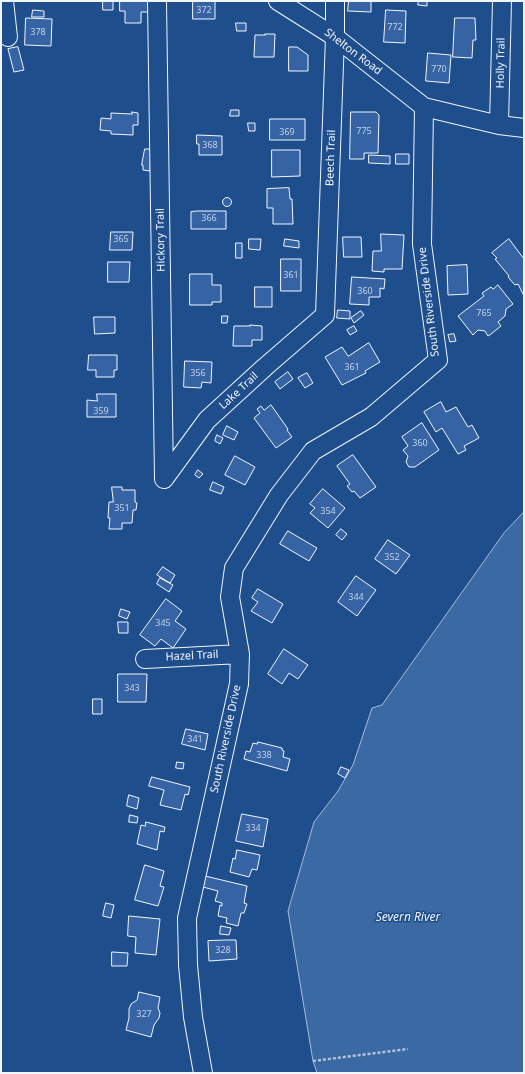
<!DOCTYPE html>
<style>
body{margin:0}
#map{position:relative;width:525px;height:1074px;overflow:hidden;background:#1f4e8c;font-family:"Noto Sans",sans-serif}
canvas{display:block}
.frame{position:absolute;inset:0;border:2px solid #f2f6ff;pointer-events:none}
</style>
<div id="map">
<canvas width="525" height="1074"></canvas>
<div class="frame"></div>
</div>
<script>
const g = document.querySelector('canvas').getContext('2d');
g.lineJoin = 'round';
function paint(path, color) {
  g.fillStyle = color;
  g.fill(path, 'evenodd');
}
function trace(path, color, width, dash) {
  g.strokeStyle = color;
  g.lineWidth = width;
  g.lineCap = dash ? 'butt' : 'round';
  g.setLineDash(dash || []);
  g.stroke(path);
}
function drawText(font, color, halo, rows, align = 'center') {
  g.font = font + ' "Noto Sans",sans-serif';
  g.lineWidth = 3;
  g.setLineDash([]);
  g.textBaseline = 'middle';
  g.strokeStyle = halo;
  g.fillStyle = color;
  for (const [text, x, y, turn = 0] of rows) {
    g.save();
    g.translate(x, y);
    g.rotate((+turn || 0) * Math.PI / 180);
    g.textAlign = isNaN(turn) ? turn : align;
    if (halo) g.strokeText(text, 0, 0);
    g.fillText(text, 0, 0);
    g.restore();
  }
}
const water = new Path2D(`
 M524 512V1073H317L313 1061 288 911 314 822 338 791 353 765 372 708 382 705 504 533Z`);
const building = new Path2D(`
 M103 1H113V10H103Z
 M120 1H149V12H141V23H125V11H120Z
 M193 1H215V19H193Z
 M349 1H371V12L348 11Z
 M419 1H427V6L418 5Z
 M33 10 44 11V17H32Z
 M386 10 406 11 405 43 384 42Z
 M26 18 52 19 51 46 25 45Z
 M455 18H475L476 40H473L472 58 453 57Z
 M236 23H246V31H237Z
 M265 34H275L274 57H254L255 35H265Z
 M18 47 24 70 14 72 8 49Z
 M289 47H297L308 55V71H289Z
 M428 53 451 55 449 83 426 81Z
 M231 110H239V116H230Z
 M132 112 138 113V125H133V135L111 134V131L100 130 101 118 111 119V113L132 114Z
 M351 112H376L379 115 378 153H364V159H350Z
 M270 119H305V140H270Z
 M248 123H255V131H249Z
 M197 135 222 136V155H199V144H197Z
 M145 149H151L150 171 143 170V165H142Z
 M272 150H300V176L272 177Z
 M396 154H409V164H396Z
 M369 155 390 156V164L369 163Z
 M289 188 290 199H292L293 224H273V208H267V189Z
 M222.5 202a4.5 4.5 0 1 1 9 0a4.5 4.5 0 1 1-9 0Z
 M197 211H226V229H191V212Z
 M111 232H133L132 250H110Z
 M381 234 404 235 402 269H384V272L372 271 373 251H381Z
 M343 237H361L362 257H344Z
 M249 239H261L260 250 249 249Z
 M285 239 299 241V248L284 246Z
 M509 239 524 259V296L518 284 515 285 508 277 509 276 495 259 497 258 492 253Z
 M236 243H242V258H236Z
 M281 259H301V291H281Z
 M108 262H130L129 282H108Z
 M467 265 468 294 448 295 447 266Z
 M190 274H212V285H221V302H212V305H190Z
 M352 277 385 279 384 289 380 288V297H369V305L350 304Z
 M498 285 513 304 506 309 505 316 498 322 501 326 491 334 488 336 485 331 478 330 473 335 458 316 484 296 482 293 491 287 493 289Z
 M255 287H272V307H255Z
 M338 310 350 311V319L337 318Z
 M361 311 364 315 354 323 351 318Z
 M222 316H228L227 323H222Z
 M94 317H115V333L95 334Z
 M250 325 262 326V340H252V346H233L234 326H250Z
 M354 326 357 331 350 335 347 330Z
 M454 334 456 341 450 342 448 335Z
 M369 343 380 362 365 371 366 373 342 385 325 357 342 347 348 356Z
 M89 355H117V370H114V377H96V370H88Z
 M185 361 212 362 211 383 202 382 201 388 184 387Z
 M288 372 293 379 280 389 275 382Z
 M307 373 313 383 305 388 298 378Z
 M97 394H116V417H87V400L97 401Z
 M441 402 446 412 456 407 468 427 472 425 479 438 464 446 466 450 458 454 442 428 436 432 424 412Z
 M271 405 288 429 287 430 292 437 276 448 254 418 260 413 257 409 261 406 264 410Z
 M422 423 439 450 415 467H409L406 462 408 456 403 450 408 446 402 437Z
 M227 426 238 432 234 440 223 435Z
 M217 435 223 438 220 444 215 441Z
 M353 455 376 487 360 498 354 491 352 492 347 486 350 484 337 466Z
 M235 456 255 467 245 485 225 475Z
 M198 470 203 474 199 478 195 475Z
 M213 482 224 487 221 494 210 490Z
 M112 487H122V490H135V502L137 503 136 510H133L132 523H122V529H109L110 518H108L109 502H113Z
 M323 489 345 508 328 528 310 513 315 508 310 504Z
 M341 529 347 534 342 540 336 535Z
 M288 531 317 548 309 561 280 544Z
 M388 540 410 555 396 574 375 559Z
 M163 567 175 575 170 583 157 575Z
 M356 576 376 590 357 616 338 602Z
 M160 578 173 585 169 592 157 584Z
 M258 589 283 604 272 623 251 611 258 602 252 598Z
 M166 599 182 611 175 621 186 629 173 648 161 639 155 646 140 635Z
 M121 609 130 612 127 619 119 616Z
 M118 622H128V633H119Z
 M284 649 308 665 298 679 289 673 282 684 268 674Z
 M118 674H147L146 702H118Z
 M93 699H102V714H93Z
 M186 729 208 734 205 750 182 744Z
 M258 742 282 748V750L284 751 283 757 290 759 287 771 244 759 246 751 250 752 253 743 257 744Z
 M177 762 184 763 183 769 176 768Z
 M341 767 349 770 345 778 338 774Z
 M152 777 190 787 188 795 185 794 181 810 160 805 164 790 149 786Z
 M129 795 139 798 137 809 127 806Z
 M242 814 268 819 263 847 236 841Z
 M130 815 138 817 137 823 129 822Z
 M146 822 165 827 164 832 160 831 157 850 137 844 141 825 145 826Z
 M237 850 260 855 257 870 252 869 249 877 230 872 233 858 235 859Z
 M145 865 164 871 160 886 164 887 158 906 135 900Z
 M205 876 247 886 244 903 247 904 244 913H241L238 926 226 923 227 918 218 916 220 905 222 906V903L215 901 218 891 203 887Z
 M106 903 114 905 111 918 103 916Z
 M129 916 160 919 156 955 135 953 136 937 128 936Z
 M221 926 231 928 229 935 220 934Z
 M226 940H236L237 959 209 961 208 941Z
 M112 952 128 953 127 966H112Z
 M139 992 160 997 158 1008 160 1013 159 1018 154 1025 151 1037 126 1030 129 1018V1009L131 1004 137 1000Z`);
const path = new Path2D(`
 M313 1061 408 1049`);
const minor = new Path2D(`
 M4 1 8 37
 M157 1 164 479
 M278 1 335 37 424 107 499 125 524 128
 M499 125 502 1
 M164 479 207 420 265 367 325 315 335 37V1
 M145 659 240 654
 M203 1073 193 1017 188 965 187 918 239 684 240 654 230 597 234 568 279 495 313 451 371 417 438 360 422 244 424 107`);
const numberNames = [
 ["372",204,10],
 ["772",395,27],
 ["378",38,32],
 ["770",439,69],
 ["775",364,131],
 ["369",287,132],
 ["368",210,145],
 ["366",209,218],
 ["365",121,239],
 ["361",291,275],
 ["360",365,291],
 ["765",484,313],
 ["361",352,367],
 ["356",198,373],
 ["359",101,411],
 ["360",420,443],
 ["351",122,508],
 ["354",328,511],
 ["352",392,557],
 ["344",356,597],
 ["345",163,623],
 ["343",132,688],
 ["341",195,739],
 ["338",264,755],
 ["334",253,828],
 ["328",223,950],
 ["327",144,1014]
];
const streetNames = [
 ["Shelton Road",353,52,37],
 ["Holly Trail",501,63,-89],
 ["Beech Trail",331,158,-88],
 ["Hickory Trail",161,240,-91],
 ["South Riverside Drive",429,302,-97],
 ["Lake Trail",239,391,-43],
 ["Hazel Trail",192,656,-3],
 ["South Riverside Drive",226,739,-78]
];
const waterNames = [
 ["Severn River",408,918]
];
paint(water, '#3b69a3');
trace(water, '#a8bbd7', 1);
paint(building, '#3563a3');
trace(building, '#f2f6ff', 1);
trace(minor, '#f2f6ff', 20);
trace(path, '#b3c4dc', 2.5, [3, 2]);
trace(minor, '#1f4e8c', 18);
drawText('9px', '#c3d1e8', null, numberNames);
drawText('11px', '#f2f6ff', '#1f4e8c', streetNames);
drawText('italic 12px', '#f2f6ff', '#1f4e8c', waterNames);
</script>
